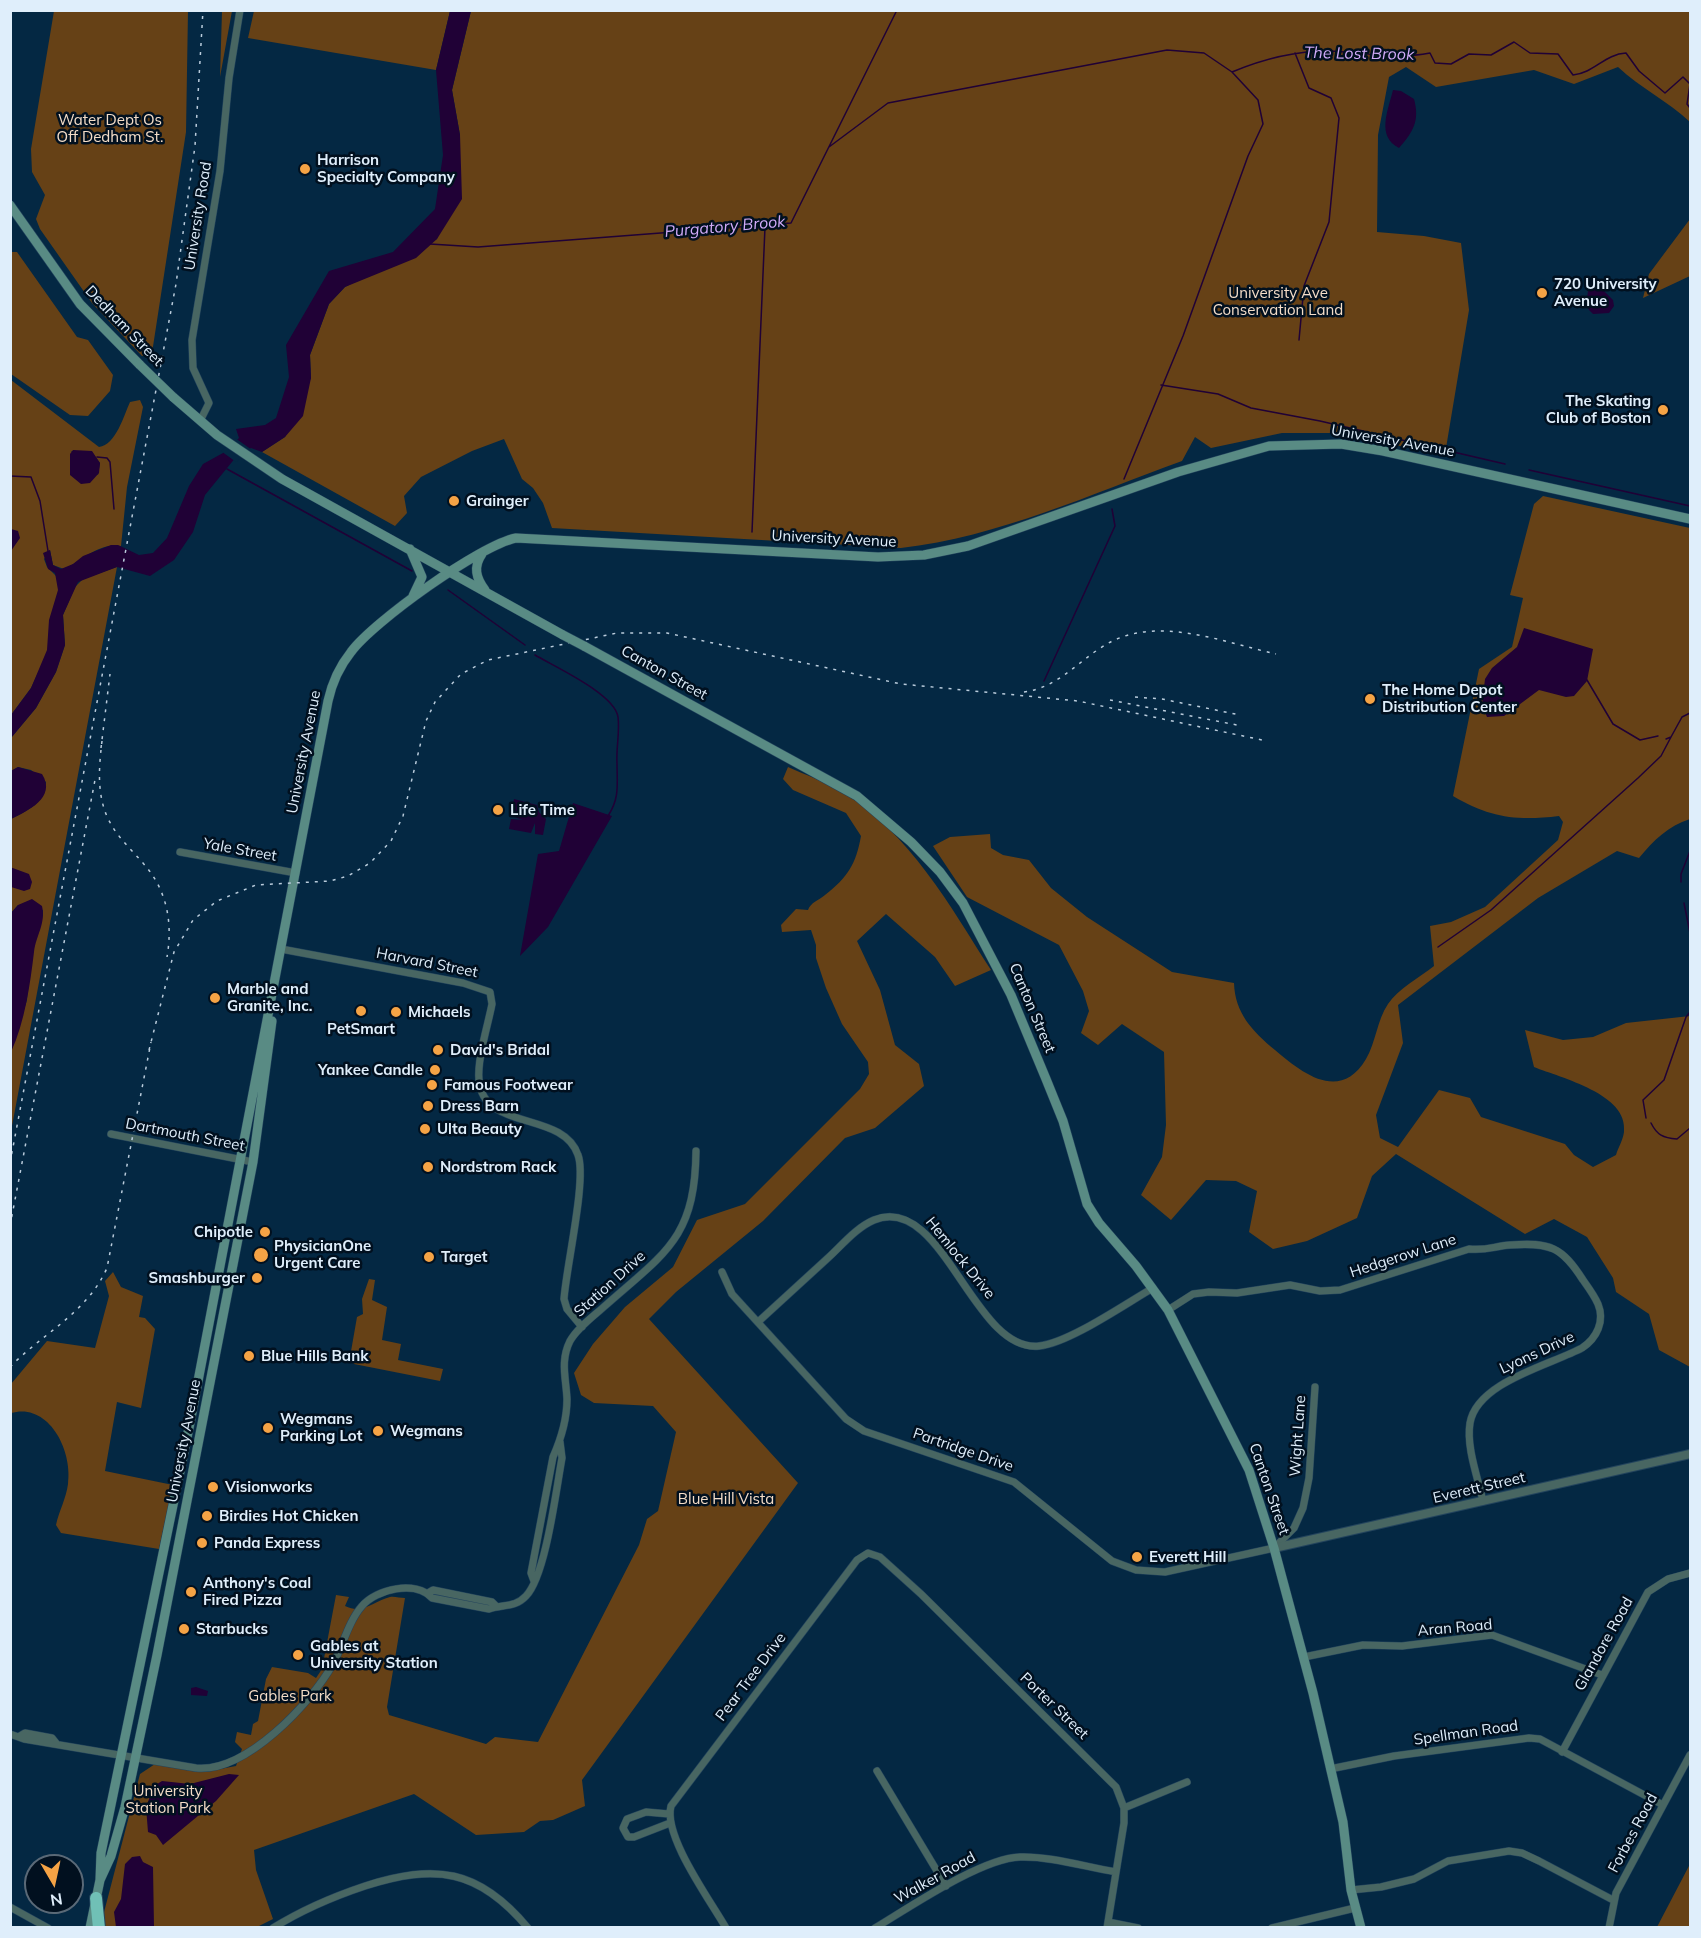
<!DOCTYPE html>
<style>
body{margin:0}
#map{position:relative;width:1701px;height:1938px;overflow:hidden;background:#042843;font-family:Mulish,sans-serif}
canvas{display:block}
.frame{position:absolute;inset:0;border:12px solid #dfeefb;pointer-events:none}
.north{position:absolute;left:24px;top:1854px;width:60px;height:60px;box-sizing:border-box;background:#01101f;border:2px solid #5a6977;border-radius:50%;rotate:171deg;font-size:16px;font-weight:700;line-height:24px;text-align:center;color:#dfeefb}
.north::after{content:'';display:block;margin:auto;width:21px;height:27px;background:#f5a345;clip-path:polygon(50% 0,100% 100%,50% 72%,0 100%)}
</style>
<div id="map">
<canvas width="1701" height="1938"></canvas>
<div class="frame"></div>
<div class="north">N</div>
</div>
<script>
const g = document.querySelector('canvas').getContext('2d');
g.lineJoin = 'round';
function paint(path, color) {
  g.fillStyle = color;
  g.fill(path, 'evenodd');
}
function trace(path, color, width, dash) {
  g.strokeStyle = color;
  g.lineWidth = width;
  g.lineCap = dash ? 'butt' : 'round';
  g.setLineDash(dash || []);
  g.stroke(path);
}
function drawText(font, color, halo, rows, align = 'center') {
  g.font = font + ' Mulish,sans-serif';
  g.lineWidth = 5;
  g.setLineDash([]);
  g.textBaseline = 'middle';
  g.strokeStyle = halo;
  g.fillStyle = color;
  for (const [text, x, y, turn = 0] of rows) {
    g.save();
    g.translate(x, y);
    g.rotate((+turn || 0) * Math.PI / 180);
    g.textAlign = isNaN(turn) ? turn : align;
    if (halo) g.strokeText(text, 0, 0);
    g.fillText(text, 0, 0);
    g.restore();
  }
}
const green = new Path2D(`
 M54 11H188L186 132 152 353 142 356 92 303 40 229 36 219 45 195 32 172 31 149Z
 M222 11H232L220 77Z
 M254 11H450L436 70 248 38Z
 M471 11H1690V122C1668 101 1640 88 1618 67L1574 84 1534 70 1436 87 1406 67 1389 77 1378 135 1377 232 1424 236 1461 243 1469 310 1446 448 1441 454 1333 433H1282L1211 448 1195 437 1182 461C1091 494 998 537 901 548L552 528 543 503 533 488 522 479 504 439 472 451 421 477 404 496 407 513 395 526 262 452 285 437 311 378 310 355 329 304 345 287 437 239 460 135 452 90Z
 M1690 219V276L1643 298 1649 274Z
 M11 252H17L77 337 88 340 113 375 110 391 88 416 70 415 11 374Z
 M11 380 99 447C116 445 124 415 130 402L140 400 143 407 127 487 121 546C99 542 82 561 64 569L53 565 50 550 44 559 47 567 65 585 55 637 31 688 11 715ZM71 451H91L100 463 98 475Z
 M1543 496 1690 528V819C1668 826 1654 840 1639 858L1617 851 1538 898 1398 1005 1403 1043 1376 1115 1380 1138 1398 1147 1439 1090 1470 1098 1481 1117 1565 1144 1574 1155 1593 1167 1616 1155C1618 1148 1623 1140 1624 1132 1629 1094 1561 1078 1534 1067L1525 1030 1563 1040 1593 1037 1626 1023 1690 1016V1367L1659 1350 1649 1314 1616 1292 1613 1278 1587 1237 1554 1219 1525 1234 1396 1154 1372 1176 1357 1218 1307 1241 1273 1249 1249 1232 1257 1191 1236 1181 1206 1180 1171 1220 1141 1195 1162 1157 1166 1125 1164 1052 1122 1024 1098 1045 1081 1033 1089 1011 1083 991 1059 945 967 897 933 846 950 837 990 834 991 848 1003 855 1029 860 1051 888 1087 917 1172 972 1234 983C1235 1013 1252 1031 1275 1050 1302 1073 1340 1103 1366 1059 1376 1042 1377 1020 1388 1004 1398 989 1420 977 1434 966L1430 926 1451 922 1485 907 1558 840 1563 822 1559 816C1517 821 1490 818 1453 796L1479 669 1512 647 1523 598 1510 595 1534 504Z
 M117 567 15 1110 11 1131V1052L27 1000 30 959 43 915V910L18 905 11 913V819C27 811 45 803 46 782L31 770 18 767 11 771V738L36 708 56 672 65 645 63 615 75 587 83 579Z
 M788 767C806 775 826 782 842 792 910 833 950 906 991 970L955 986 935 957 886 914 857 941 880 990 895 1045 919 1064 924 1086 875 1128 845 1138 763 1221 676 1292 649 1319 798 1483 582 1780 585 1806 553 1820 540 1821 524 1832 476 1835 414 1794 254 1850 256 1870 273 1919 257 1927H104L103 1916 140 1774 155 1764 204 1772 236 1766 242 1749 235 1742 237 1732 251 1735 253 1724 258 1721 266 1679 272 1667 308 1673 316 1678 322 1669 336 1595 349 1597 345 1606C363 1615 373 1601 390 1597 394 1596 400 1598 405 1598L387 1707 389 1715 486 1744 495 1737 538 1742 639 1545 647 1519 658 1511 676 1432 653 1406 594 1403 581 1395 574 1373 593 1344 625 1307 673 1267 697 1220 745 1204 860 1089 869 1074 868 1062 842 1024 826 988 816 958V945L811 930 782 932 781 925 796 909 808 910C811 902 818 901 825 895 848 877 856 864 861 836L846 813 793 790 783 779Z
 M113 1272 121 1287 143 1296 139 1317 145 1318 155 1329 141 1408 117 1402 105 1471 173 1485 159 1549 61 1533 56 1525C59 1511 66 1499 68 1484 73 1451 49 1402 11 1413V1384L47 1341 95 1348 109 1296 105 1281Z
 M369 1279 375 1280 372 1300 387 1307 382 1340 401 1344 398 1360 443 1369 440 1381 354 1364 350 1357 357 1317 363 1314 362 1299Z
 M1690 1864V1927H1657Z`);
const water = new Path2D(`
 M450 11H471L452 90 460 135 462 199 437 239 416 258 345 287 329 304 310 355 311 378 303 416 285 437 262 452 251 448 236 457 205 495 193 532 174 560 150 576 117 567 78 582 63 615 65 645 56 672 36 708 11 738V715L31 688 47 650 49 620 58 590 55 573 48 569 43 553 50 550 53 565 61 569 73 564 83 556 111 545H118L139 555 153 553 167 538 189 486 203 464 223 453 239 438 236 429 265 425 276 418 289 377 286 345 329 271 393 252 435 209 443 155 436 70Z
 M1393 90 1401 91 1414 99C1420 121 1413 132 1399 148 1376 136 1388 111 1393 90Z
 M1595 282 1613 300 1614 306 1609 313 1593 314 1589 310 1586 304 1589 285Z
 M73 450 92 451 100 463 99 473 90 483 81 484 70 475V454Z
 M11 529 18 531 20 538 11 551Z
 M1524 628 1593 649 1587 681 1574 696 1566 697 1539 690 1504 716 1487 717 1482 705 1485 679 1492 668 1517 647Z
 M18 767 42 774C57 798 27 811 11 819V771Z
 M514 799 537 805 539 812 546 819 543 835 535 834V823L531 833 509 829 511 819 523 820 511 816Z
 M573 803 612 816 548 927 520 956 538 854 559 851Z
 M10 867 29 874 32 882 30 889 24 891 11 887Z
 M32 899 42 906C46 924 36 935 34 952 30 985 25 1021 11 1052V913L18 905Z
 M196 1687 208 1691 207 1696 191 1695V1688Z
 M229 1774 239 1775 216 1801 163 1845 156 1835 148 1832 146 1807 154 1786 162 1781 190 1784Z
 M140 1856 143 1862 153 1867 154 1927H116L114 1912 121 1899 125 1864 132 1857Z`);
const pier = new Path2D(`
 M235 438 252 450 236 462 221 451Z`);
const stream = new Path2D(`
 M1295 53 1309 88 1331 98 1339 118 1329 222 1304 286 1299 340
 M1232 72C1263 59 1295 51 1328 51 1362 52 1395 60 1430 53L1435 63 1451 64 1469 54 1491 55 1514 42 1530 53 1558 54 1573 75C1594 73 1605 54 1626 53L1639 71 1665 93 1683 77 1690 84 1687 104 1690 108
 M829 147 888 103 1167 50 1204 53 1232 72 1258 100 1263 124 1248 156 1183 336 1124 479
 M430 244 478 247 791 223 897 10
 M1161 385 1218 394 1251 408 1320 421 1505 464
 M97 457 107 458 110 462 114 509
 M227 469 412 571
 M1529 470 1690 506
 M10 476 31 477 40 501 48 551
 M752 532 765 227
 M448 590 525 645
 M535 655C555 667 615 694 618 717 620 732 616 748 617 763 617 784 620 798 608 816
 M1587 680 1613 724 1640 740 1658 736
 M1044 681 1115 526 1112 509
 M1666 739 1671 737 1682 717 1690 713
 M1681 882V874L1690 851
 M1684 903 1690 933
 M1438 947 1491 910 1638 778 1661 756 1671 737
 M1646 1118 1643 1100 1664 1080 1686 1017 1690 1012
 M1651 1123C1657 1135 1663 1138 1677 1139L1690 1128`);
const minor = new Path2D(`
 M200 421 209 403 193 368 192 340 220 171 229 78 240 10
 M180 852 296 873
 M281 949 463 983 490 992 492 1004C488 1025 477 1059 479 1080 483 1132 563 1110 578 1155 587 1179 566 1268 564 1299L567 1309 582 1327
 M111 1134 253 1162
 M722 1272 732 1294 846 1419 864 1431 1014 1482 1112 1561 1136 1570 1165 1572 1274 1548 1294 1528 1303 1508 1309 1478 1315 1387
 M1168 1310 1193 1294 1209 1292 1237 1293 1290 1285 1320 1291 1340 1290 1469 1249C1487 1251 1494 1246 1510 1245 1550 1242 1562 1247 1583 1280 1588 1287 1594 1295 1598 1304 1605 1321 1597 1338 1582 1348 1550 1365 1477 1382 1470 1423 1466 1447 1478 1478 1483 1501
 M758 1322C782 1300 805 1279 829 1257 842 1245 857 1227 874 1220 943 1192 973 1353 1039 1346 1069 1343 1125 1304 1153 1288
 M534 1581 531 1573 553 1457C561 1439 567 1418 567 1399 566 1378 560 1361 570 1341 578 1327 594 1316 606 1305 666 1252 695 1238 696 1151
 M428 1593 433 1590 492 1602 496 1606
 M1304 1657 1363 1645 1402 1646 1492 1635 1602 1675
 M10 1734 24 1739 196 1768C246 1773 311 1703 333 1664 343 1646 348 1622 362 1606 376 1589 416 1580 432 1598L489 1609C502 1604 515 1608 526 1596 546 1575 556 1490 562 1458L560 1442
 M20 1736 25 1733 52 1738 56 1743
 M1562 1752 1648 1592 1668 1579 1690 1573
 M1330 1769 1394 1756 1529 1738 1540 1739 1663 1805
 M877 1771 946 1886
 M1124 1808 1187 1782
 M669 1814 646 1812 627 1819 623 1828 628 1837H634L670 1823
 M1351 1890 1381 1887 1414 1879 1448 1861 1509 1851 1522 1853 1539 1861 1613 1900
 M10 1907 48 1928
 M1108 1922 1138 1928
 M273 1928C302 1910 332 1897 365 1886 435 1864 478 1868 528 1928
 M726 1928C710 1900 663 1836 671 1806L857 1560 868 1553 880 1557 921 1594 1116 1787 1124 1808V1823L1107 1928
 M875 1928C910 1907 982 1858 1020 1857 1051 1856 1085 1867 1116 1872
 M1272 1928 1355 1908
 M1609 1928 1616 1893 1690 1755`);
const tertiary = new Path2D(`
 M1274 1548 1690 1454`);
const secondary = new Path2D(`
 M10 205 80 304 140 365
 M173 397 217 435 282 479 563 635
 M410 549 422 577 413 596
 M482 554C473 567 476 578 485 590
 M584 646 857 796 911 842 940 872 963 903 1011 995 1046 1079 1063 1121 1087 1204 1099 1223 1136 1266 1168 1310 1249 1470 1274 1548 1313 1693 1343 1822 1351 1890 1361 1928
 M100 1880 111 1856 125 1807 157 1655 253 1162 272 1021
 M90 1928 100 1880 101 1853 190 1423 328 701C332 683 339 667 351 652 373 622 480 545 516 538L878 557 924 555 968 546 1178 472 1269 446 1341 444 1383 451 1690 519`);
const motorway = new Path2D(`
 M96 1898 99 1928`);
const rail = new Path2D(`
 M1024 692C1058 687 1075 664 1102 647 1153 613 1222 642 1276 654
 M1135 697 1162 699 1240 715
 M1110 700 1242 726
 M102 741C99 766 97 791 106 814 114 834 129 847 142 862 167 889 173 922 167 957
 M101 748 110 674
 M149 1050 174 952 193 920 217 901 256 885 330 881 348 876 370 863 391 841 403 816 426 721 435 702 461 674 488 660 617 633H667L901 684 1078 701 1262 740
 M10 1163 176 284 195 146 203 10
 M10 1226 95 780
 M10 1367C43 1333 87 1313 107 1268L151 1042`);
const secondaryBridge = new Path2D(`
 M140 365 173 397
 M563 635 584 646`);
const markers = [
 [305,169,6,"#f5a345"],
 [1542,293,6,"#f5a345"],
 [1663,410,6,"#f5a345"],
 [454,501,6,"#f5a345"],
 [1370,699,6,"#f5a345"],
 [498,810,6,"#f5a345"],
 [215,998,6,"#f5a345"],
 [361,1011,6,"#f5a345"],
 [396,1012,6,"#f5a345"],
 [438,1050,6,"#f5a345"],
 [435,1070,6,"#f5a345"],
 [432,1085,6,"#f5a345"],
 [428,1106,6,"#f5a345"],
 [425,1129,6,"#f5a345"],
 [428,1167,6,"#f5a345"],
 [265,1232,6,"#f5a345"],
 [261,1255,8,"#f5a345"],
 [429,1257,6,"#f5a345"],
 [257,1278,6,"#f5a345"],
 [249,1356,6,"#f5a345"],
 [268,1428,6,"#f5a345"],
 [378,1431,6,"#f5a345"],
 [213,1487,6,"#f5a345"],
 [207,1516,6,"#f5a345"],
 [202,1543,6,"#f5a345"],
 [1137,1557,6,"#f5a345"],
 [191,1592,6,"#f5a345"],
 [184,1629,6,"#f5a345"],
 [298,1655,6,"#f5a345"]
];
const parkNames = [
 ["Water Dept Os",110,120],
 ["Off Dedham St.",110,137],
 ["University Ave",1278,293],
 ["Conservation Land",1278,310],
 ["Blue Hill Vista",726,1499],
 ["Gables Park",290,1696],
 ["University",168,1791],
 ["Station Park",168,1808]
];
const poiNames = [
 ["Harrison",317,160],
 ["Specialty Company",317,177],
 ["720 University",1554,284],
 ["Avenue",1554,301],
 ["The Skating",1651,401,"right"],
 ["Club of Boston",1651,418,"right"],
 ["Grainger",466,501],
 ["The Home Depot",1382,690],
 ["Distribution Center",1382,707],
 ["Life Time",510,810],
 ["Marble and",227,989],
 ["Granite, Inc.",227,1006],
 ["Michaels",408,1012],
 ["PetSmart",361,1029,"center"],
 ["David's Bridal",450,1050],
 ["Yankee Candle",423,1070,"right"],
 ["Famous Footwear",444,1085],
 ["Dress Barn",440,1106],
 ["Ulta Beauty",437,1129],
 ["Nordstrom Rack",440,1167],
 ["Chipotle",253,1232,"right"],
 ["PhysicianOne",274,1246],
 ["Urgent Care",274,1263],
 ["Target",441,1257],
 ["Smashburger",245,1278,"right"],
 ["Blue Hills Bank",261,1356],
 ["Wegmans",280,1419],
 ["Parking Lot",280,1436],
 ["Wegmans",390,1431],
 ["Visionworks",225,1487],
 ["Birdies Hot Chicken",219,1516],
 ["Panda Express",214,1543],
 ["Everett Hill",1149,1557],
 ["Anthony's Coal",203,1583],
 ["Fired Pizza",203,1600],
 ["Starbucks",196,1629],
 ["Gables at",310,1646],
 ["University Station",310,1663]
];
const streetNames = [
 ["University Road",198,216,-81],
 ["Dedham Street",124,326,46],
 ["University Avenue",1393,441,10],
 ["University Avenue",834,539,3],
 ["Canton Street",664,673,29],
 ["University Avenue",304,752,-79],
 ["Yale Street",240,850,10],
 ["Harvard Street",427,963,11],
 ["Canton Street",1032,1008,67],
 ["Dartmouth Street",185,1135,11],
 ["Hedgerow Lane",1403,1256,-18],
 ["Hemlock Drive",960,1258,51],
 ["Station Drive",610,1284,-42],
 ["Lyons Drive",1537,1353,-25],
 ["Wight Lane",1298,1436,-86],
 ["University Avenue",184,1441,-79],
 ["Partridge Drive",963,1450,19],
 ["Everett Street",1479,1488,-13],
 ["Canton Street",1269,1489,71],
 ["Aran Road",1455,1628,-5],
 ["Glandore Road",1604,1644,-61],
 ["Pear Tree Drive",751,1677,-53],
 ["Porter Street",1054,1706,44],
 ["Spellman Road",1466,1733,-8],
 ["Forbes Road",1633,1833,-62],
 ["Walker Road",935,1878,-29]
];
const waterNames = [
 ["The Lost Brook",1359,54,1],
 ["Purgatory Brook",725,227,-5]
];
paint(green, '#664116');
paint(water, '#200136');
paint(pier, '#042843');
trace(stream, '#200136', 1.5);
trace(minor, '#23445d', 8);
trace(tertiary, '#23445d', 10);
trace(secondary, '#23445d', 10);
trace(motorway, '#23445d', 14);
trace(minor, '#486662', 7);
trace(tertiary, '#486662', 8);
trace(secondary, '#598b84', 9);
trace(motorway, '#70c0b6', 12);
trace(rail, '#baccdc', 1.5, [3, 6]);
trace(secondaryBridge, '#23445d', 10, []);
trace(secondaryBridge, '#598b84', 9);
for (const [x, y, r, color] of markers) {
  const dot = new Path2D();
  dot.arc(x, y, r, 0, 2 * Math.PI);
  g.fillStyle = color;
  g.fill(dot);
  trace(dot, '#01101f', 2);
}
drawText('15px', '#f4ddc8', '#01101f', parkNames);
drawText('bold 15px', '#dfeefb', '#01101f', poiNames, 'left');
drawText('15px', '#dfeefb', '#01101f', streetNames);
drawText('italic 16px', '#d1abf9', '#01101f', waterNames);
</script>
